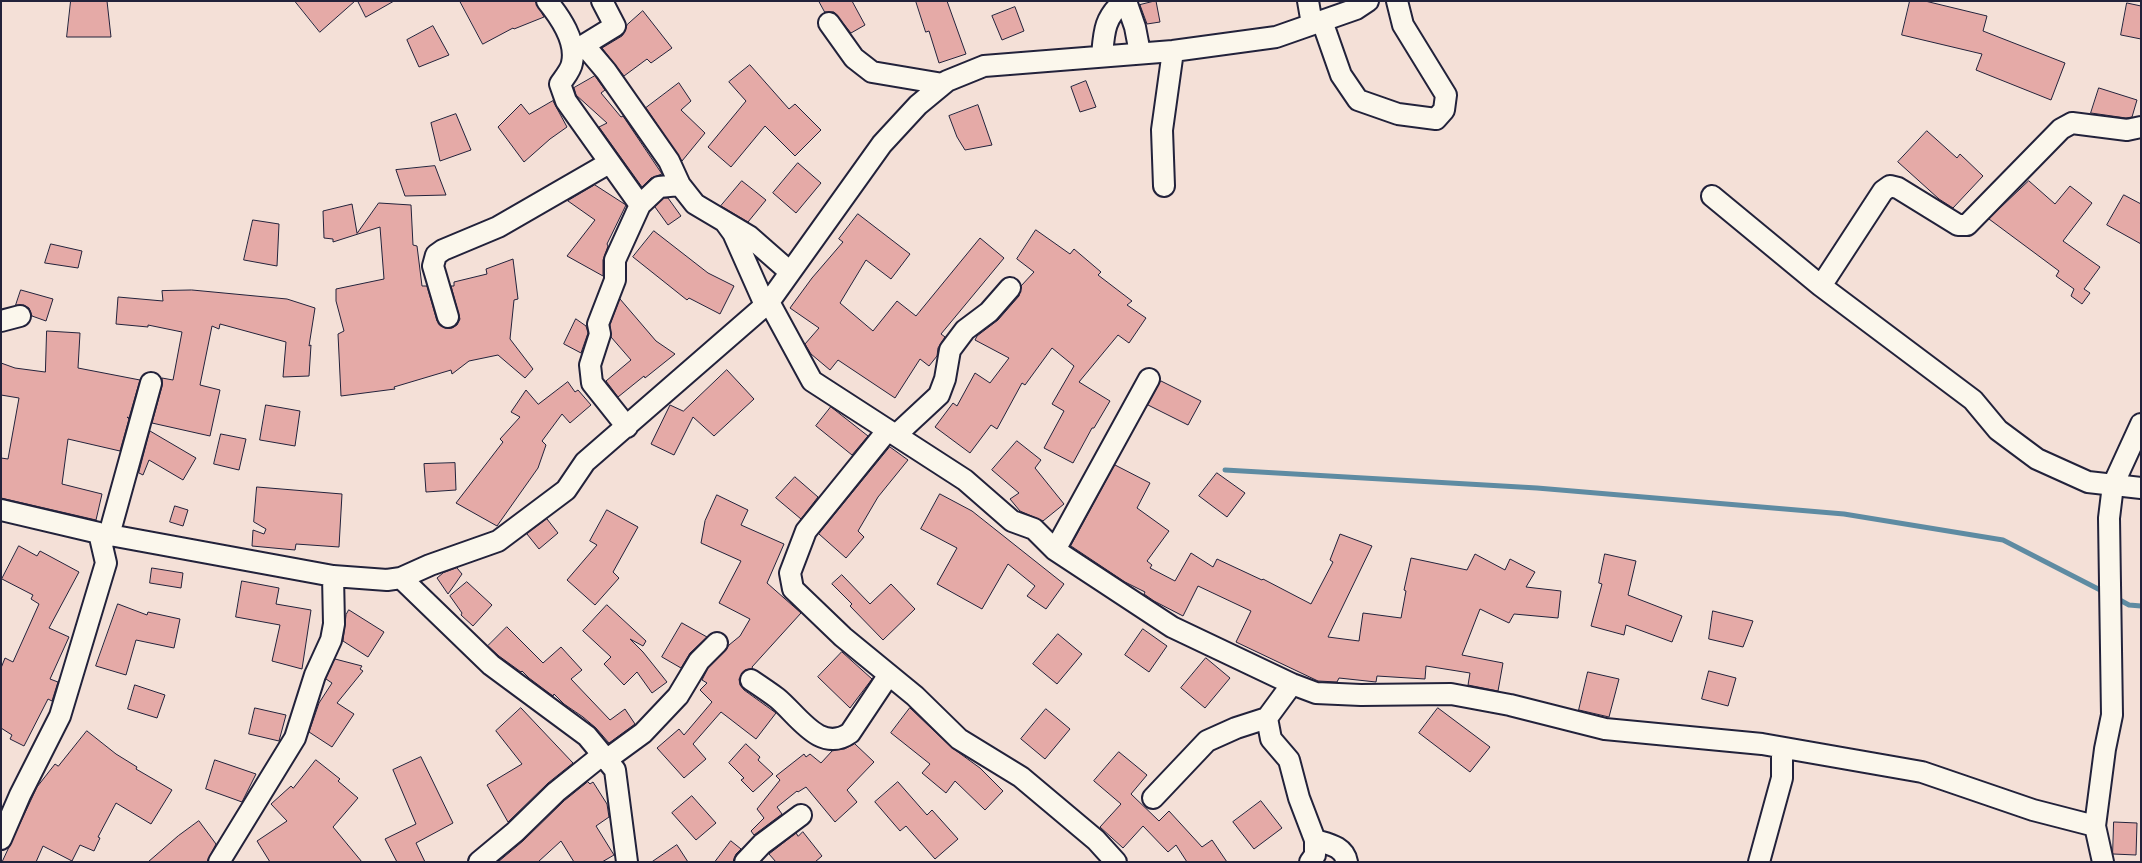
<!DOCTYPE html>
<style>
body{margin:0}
#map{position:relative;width:2142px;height:863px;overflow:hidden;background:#f4e0d7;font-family:Mynerve,sans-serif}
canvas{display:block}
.frame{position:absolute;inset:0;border:2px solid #22223b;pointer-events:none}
</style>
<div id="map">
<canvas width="2142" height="863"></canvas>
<div class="frame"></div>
</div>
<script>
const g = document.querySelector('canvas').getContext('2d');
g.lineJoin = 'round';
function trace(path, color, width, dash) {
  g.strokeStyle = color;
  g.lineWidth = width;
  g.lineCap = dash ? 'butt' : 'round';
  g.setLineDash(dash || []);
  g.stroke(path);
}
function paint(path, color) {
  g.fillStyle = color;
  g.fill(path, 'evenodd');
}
const stream = new Path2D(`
 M1225 470 1537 488 1844 514 2003 540 2106 593
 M2116 598 2129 605 2141 606`);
const building = new Path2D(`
 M71 1H107L111 37H67Z
 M295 1H355L320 32Z
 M358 1H394L366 17Z
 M460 1H535L544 17 514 29 513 28 483 44Z
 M819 1H852L865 25 851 33 834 12H825Z
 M916 1H947L966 54 939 63 929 31 926 32Z
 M1156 1 1160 22 1147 24 1140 5Z
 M1910 1H1925L1987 16 1983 31 2065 63 2051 100 1976 70 1982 54 1902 35Z
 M2127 3 2141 6V39L2121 35Z
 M1015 7 1024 31 1002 40 992 16Z
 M643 11 672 48 651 63 647 59 624 76 602 48 622 36 625 31 627 25Z
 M433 26 449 55 419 67 407 40Z
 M750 65 789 109 795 104 821 130 795 156 765 126 731 167 708 147 746 101 729 82Z
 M595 76 605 90 601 93 621 117 623 116 662 174 651 178 642 187 599 127 607 123 576 95 574 88Z
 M1086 81 1096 107 1080 112 1071 87Z
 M679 83 691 101 681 110 705 133 682 161 646 108Z
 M2099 88 2137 100 2132 117 2126 118 2091 113Z
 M553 101 567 127 550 139 524 162 498 127 521 104 529 114Z
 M978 105 992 145 965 150 957 137 949 116Z
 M456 114 471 150 440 161 431 123Z
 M1927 131 1957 158 1960 154 1983 176 1953 208 1939 199 1898 162Z
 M798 163 821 183 796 213 773 193Z
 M435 166 446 195 405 196 396 170Z
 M742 181 766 200 748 222 721 206Z
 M2029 181 2055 204 2070 186 2092 203 2063 241 2100 267 2084 289 2090 293 2082 304 2071 296 2074 289 2056 276 2059 271 1989 219Z
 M595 185 626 205 607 244 608 246 603 260V276L567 256 595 220 568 201Z
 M2124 195 2141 204V244L2107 225Z
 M664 198H668L681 216 668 225 655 207Z
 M379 203 411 205 413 245 417 246 422 286H427L437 321 445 328H452L457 325 460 319 451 286H454V282L487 274 486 269 513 259 518 299 514 300 510 339 533 369 525 378 498 355 469 361 452 374 451 370 394 387 395 389 341 396 338 334 344 331 336 301V289L384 279 380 227 333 242V239L324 238 323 211 352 204 357 233Z
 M858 214 910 254 891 279 866 260 840 303 873 331 897 301 916 316 980 238 1004 258 941 334 945 337 938 348 937 356 929 366 920 359 895 398 838 360 830 370 811 354 805 344 819 328 790 308 812 278 843 242 839 239Z
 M253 220 279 224 277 266 244 260Z
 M1036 230 1070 254 1074 249 1101 272 1098 275 1132 301 1127 305 1146 318 1129 343 1118 335 1079 382 1110 401 1094 428H1092L1073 463 1044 448 1064 411 1052 404 1074 366 1052 348 1025 385 1022 383 997 429 991 425 970 453 935 427 953 403 957 406 975 373 990 383 1009 358 975 340 977 336 998 320 1019 296 1021 286 1034 272 1017 259Z
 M654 231 708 273 734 286 720 314 689 298 687 300 633 257Z
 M51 244 82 251 78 268 45 263Z
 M21 290 53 299 46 321 32 316 29 308 24 305H16Z
 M192 290 287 299 315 308 309 346 311 345 309 376 283 377 286 342 220 324 219 329 212 326 200 385 220 390 210 436 152 423 162 386V378L173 380 182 332 148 325V327L116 324 118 297 163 301 162 291Z
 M620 299 656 341 675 354 645 378 644 376 618 397 606 381 631 360 611 337 610 325Z
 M576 319 586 326 588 333 581 353 564 344Z
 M47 331 80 333 78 368 140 380 129 418 127 417 129 419 120 451 68 439 62 484 102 494 96 520 1 498V458L8 459 19 398 1 395V363L15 368 45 372Z
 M727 370 754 399 714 436 693 417 674 455 651 444 670 405 683 411Z
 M1161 381 1201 401 1188 425 1148 405Z
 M568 382 575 392 578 390 591 405 570 423 562 414 542 441 546 445 538 468 497 526 456 503 503 442 500 439 520 417 511 412 526 390 538 404Z
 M266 405 300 411 295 446 260 440Z
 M831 407 868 436 852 455 816 426Z
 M150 431 196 458 183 480 149 460 143 475 139 473Z
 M221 434 246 439 239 470 214 464Z
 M1017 441 1041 460 1035 468 1064 504 1043 521 1020 511 1010 499 1019 493 992 470Z
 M890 447 908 460 878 497 858 531 864 537 846 558 819 534Z
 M455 463 456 490 426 492 424 464Z
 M1115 465 1150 483 1137 508 1169 531 1147 561 1152 565 1150 568 1175 581 1191 553 1213 567 1217 559 1262 580 1263 579 1311 604 1333 562 1330 560 1340 534 1372 546 1328 637 1359 641 1363 613 1401 618 1406 591 1404 590 1411 558 1467 570 1475 554 1505 570 1510 559 1535 572 1526 587 1561 591 1558 618 1514 614 1509 623 1480 609 1462 655 1503 663 1498 691 1468 685 1470 673 1426 666 1425 679 1377 676 1376 682 1339 678 1337 682 1318 681 1236 642 1251 611 1198 586 1183 616 1154 601 1144 594 1145 592 1125 582 1071 546Z
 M1217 473 1245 493 1227 517 1199 496Z
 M795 477 818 497 801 519 776 498Z
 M257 487 342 494 339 547 296 544 295 550 252 546 253 530 264 534 266 529 254 522Z
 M940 494 972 511 1064 584 1046 609 1027 596 1035 586 1008 564 982 609 937 584 957 548 921 529Z
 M717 495 748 510 741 525 784 544 767 583 801 613 752 667 753 669 745 670 739 679 740 685 744 690 776 713 756 739 721 712 693 744 706 759 684 778 657 748 679 729 684 735 712 702 700 690 707 683 702 680 708 668 725 651 729 645 740 636 750 619 719 603 741 561 701 543 705 521Z
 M175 506 188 510 183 526 170 522Z
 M607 510 638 527 613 572 619 578 595 605 567 580 597 545 590 541Z
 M547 519 558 533 539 549 527 534Z
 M19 546 37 556 40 551 79 572 49 628 69 637 50 679 58 682 52 701 48 699 24 746 10 739 12 735 1 728V668L5 658 13 662 39 604 31 599 33 595 2 579Z
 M1605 554 1636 561 1628 595 1682 616 1672 642 1626 625 1624 635 1591 626 1602 584 1599 583Z
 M152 568 183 573 181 588 150 583Z
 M457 568 462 574 448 594 437 578 443 573Z
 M842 575 870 604 891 584 915 609 883 640 850 606 852 604 832 584Z
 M242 581 279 588 276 604 311 610 302 669 272 661 280 625 236 617Z
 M467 582 492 605 473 626 461 615 462 613 450 596Z
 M118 604 147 615 148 612 180 619 174 648 136 640 126 675 96 666Z
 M607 605 646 641 643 646 630 639 643 652 667 682 652 693 637 672 624 685 604 664 611 657 583 631Z
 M349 610 384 632 368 657 343 641 346 615Z
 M1713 611 1753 621 1743 647 1709 639Z
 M682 623 707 637 690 653 681 668 662 657Z
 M507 627 543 663 561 647 582 670 571 679 610 720 625 709 635 724 609 743 596 728 583 717 564 704 554 694 553 696 529 678 522 671 521 672 499 656 488 646Z
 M1143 629 1167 646 1149 672 1125 655Z
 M1058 634 1082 654 1057 684 1033 664Z
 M842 652 872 679 850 708 818 677Z
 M1206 658 1230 678 1205 708 1181 688Z
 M335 659 362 666 360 669 363 671 337 703 354 714 332 747 309 732 319 703 332 683 326 679Z
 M1709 671 1736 678 1728 706 1702 699Z
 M1588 672 1619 679 1609 717 1579 710Z
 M135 685 165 695 157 718 128 709Z
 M255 708 286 715 279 741 249 734Z
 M521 708 573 763 548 783 508 822 487 785 522 764 496 731Z
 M910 708 951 747 980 768 1003 791 985 810 955 781 946 793 922 773 930 764 891 733Z
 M1438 708 1490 747 1470 772 1419 733Z
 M1046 709 1070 729 1045 759 1021 739Z
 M87 731 116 754 137 767 136 769 172 790 151 824 116 803 98 837 100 838 94 851 80 845 72 861 43 846 36 862H2L37 787 55 764 58 766Z
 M746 744 760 757 758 760 773 774 753 792 741 780 744 778 729 763Z
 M855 744 874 762 847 790 857 802 835 822 806 787 798 792 797 791 777 807 782 814 754 835 751 831 764 818 757 809 780 780 776 776 804 754 806 757 810 754 821 763 833 750 844 749Z
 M1119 752 1147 775 1131 794 1159 821 1169 811 1202 847 1212 840 1227 862H1187L1176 845 1168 852 1143 826 1123 848 1100 827 1121 804 1094 781Z
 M421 757 453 823 416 843 425 862H397L385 839 416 824 393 770Z
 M215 760 256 774 242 802 206 789Z
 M316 760 340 779 338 781 358 798 333 827 362 862H270L257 841 287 821 271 804 291 786 293 788Z
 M588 782 590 784 593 782 607 804 609 817 596 826 614 855 602 862H574L561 841 538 862H498L523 841 564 801Z
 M898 782 927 815 932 810 958 839 935 859 906 826 900 831 875 802Z
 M692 796 716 823 696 840 672 813Z
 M1261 801 1282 828 1254 849 1233 822Z
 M199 821 216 844 207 862H148L178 836Z
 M2114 822 2137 823 2136 855 2113 854Z
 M803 832 822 856 815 862H776L769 854 796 833 798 836Z
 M731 841 741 849 736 854 733 862H715Z
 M677 845 688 862H652Z`);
const street = new Path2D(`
 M547 1C560 17 577 41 572 63 571 70 564 78 560 84L566 101 640 205
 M602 1 615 26 584 45 606 71 669 161 680 185 695 204 749 236 790 272
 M1126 1 1135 27 1140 53
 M1308 1 1312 24
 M1322 21 1341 75 1358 100 1398 114 1436 119 1444 110 1446 95 1403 25 1397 1
 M829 23 854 58 872 72 943 84
 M1102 56C1104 32 1104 18 1124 1
 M1164 186 1162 130 1173 51
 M1712 196 1821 286 1883 191 1890 186 1898 188 1958 225H1967L2061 129 2072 123 2127 130 2141 127
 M725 222 733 233 765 305
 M1821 286 1973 400 1998 430 2037 459 2088 482 2141 488
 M769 302 812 381 965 480 1012 521 1034 529 1055 550 1172 627 1292 684 1316 693 1361 695 1451 694 1510 705 1605 729 1762 744 1922 772 2033 810 2095 826
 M448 317 433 266 436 255 443 250 498 227 609 163
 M1 321 20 316
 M627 427 592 383 590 365 600 334 598 324 615 280V260L640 205 659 187 680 185
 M887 431 806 531 790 573 793 589 843 637 915 696 959 739 1021 777 1096 840 1116 862
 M896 435 939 395 945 379 950 350 965 330 989 312 1010 288
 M1 510 99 533 333 576 387 580 401 578 430 565 498 541 566 490 585 462 769 302 882 144 918 105 947 81 984 66 1173 51 1276 37 1356 9 1368 1
 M109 535 151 383
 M1055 550 1149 379
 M401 578 491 665 587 736 615 770 627 862
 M751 680C760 686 769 692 777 698 798 715 820 754 850 733L888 676
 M1267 718 1271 739 1289 760 1299 798 1315 840V855L1310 862
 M606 760 643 733 678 696 699 661 717 643
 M1153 798 1207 741 1236 728 1267 718 1292 684
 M1 839 20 795 60 716 106 563 99 533
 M1315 840C1328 844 1344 846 1347 862
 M219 862 295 738 315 675 331 640 334 624 333 576
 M479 862 515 832 556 792 602 755
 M745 862 762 844 801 815
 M1759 862 1782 778V748
 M2103 862 2095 826 2105 749 2112 715 2109 518 2113 485 2141 424`);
trace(stream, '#5e8ba2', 5);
paint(building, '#e5aaa7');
trace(building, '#22223b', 1);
trace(street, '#22223b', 24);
trace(street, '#fbf7ec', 20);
</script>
